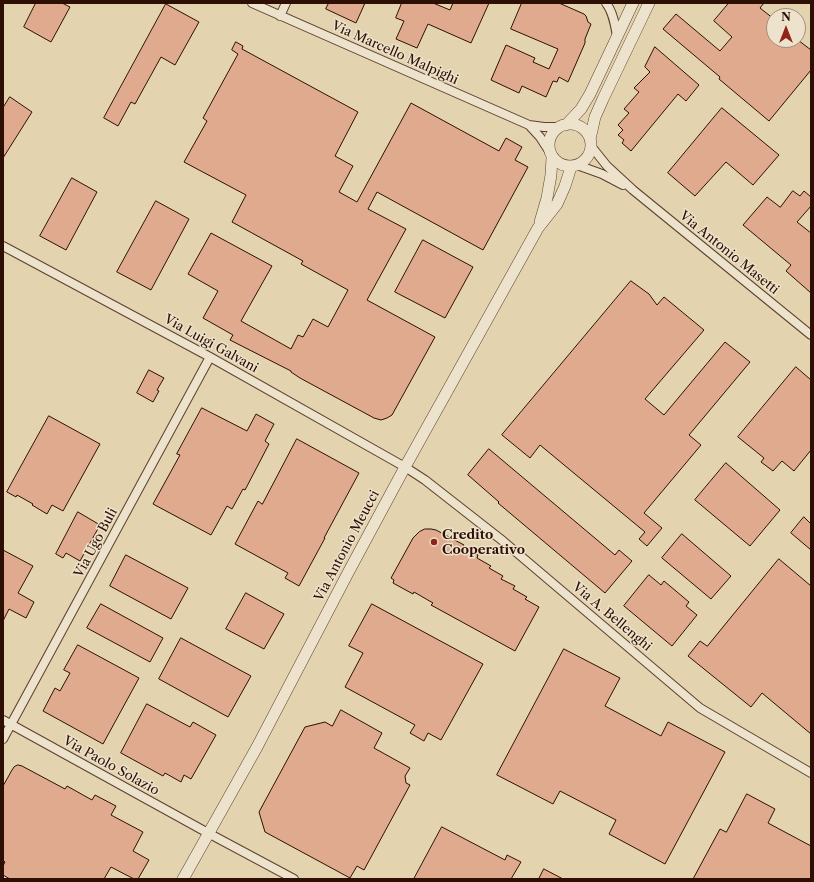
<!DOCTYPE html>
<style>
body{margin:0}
#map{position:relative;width:814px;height:882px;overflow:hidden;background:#e3d3af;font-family:"Libre Caslon Text",serif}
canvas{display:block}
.frame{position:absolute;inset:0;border:4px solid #2e0f03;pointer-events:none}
.north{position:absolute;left:766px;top:8px;width:40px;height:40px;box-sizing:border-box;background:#ede2cb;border:1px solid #a18e7b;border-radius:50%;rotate:0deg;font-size:11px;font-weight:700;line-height:16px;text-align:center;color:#2e0f03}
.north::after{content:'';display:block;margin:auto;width:14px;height:18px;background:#8f2418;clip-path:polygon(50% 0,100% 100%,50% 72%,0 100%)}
</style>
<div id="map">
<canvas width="814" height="882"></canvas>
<div class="frame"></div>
<div class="north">N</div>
</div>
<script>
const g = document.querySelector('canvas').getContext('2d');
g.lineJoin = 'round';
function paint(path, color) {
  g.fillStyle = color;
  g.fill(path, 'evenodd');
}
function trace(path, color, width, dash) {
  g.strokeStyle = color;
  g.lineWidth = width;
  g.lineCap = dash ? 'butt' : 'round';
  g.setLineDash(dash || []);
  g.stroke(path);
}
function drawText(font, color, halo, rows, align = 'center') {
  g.font = font + ' "Libre Caslon Text",serif';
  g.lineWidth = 3;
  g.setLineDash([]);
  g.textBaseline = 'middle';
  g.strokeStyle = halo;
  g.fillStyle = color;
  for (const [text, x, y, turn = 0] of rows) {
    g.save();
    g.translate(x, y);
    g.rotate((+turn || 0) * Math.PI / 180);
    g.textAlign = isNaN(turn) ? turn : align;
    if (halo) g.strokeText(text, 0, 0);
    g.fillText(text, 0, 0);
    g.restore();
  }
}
const building = new Path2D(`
 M36 3H62L70 7 51 42 24 27Z
 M329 3H365L356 23 326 9Z
 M402 3H433L450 10 453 3H489L471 43 428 24 417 48 396 39 404 21 396 18Z
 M522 3H559L584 14 586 16 588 22 591 24 585 39V43L568 82 559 77 557 82 553 81 546 97 522 86 519 93 491 80 506 45 535 58 533 62 549 69 558 49 511 29Z
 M729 3H764L760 8 774 19V40H798L811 50V70L769 121 719 79 720 77 663 29 676 14 720 51 732 37 714 21Z
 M166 4 199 22 175 65 161 57 135 104 131 102 118 126 104 118Z
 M236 42 243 46 242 49 358 112 335 156 353 166 339 192 357 202 411 103 499 151 506 138 522 147 515 160 528 167 483 250 377 192 368 209 406 229 367 300 435 337 392 415 387 418 381 420 374 418 300 378 291 372V371L230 340 233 335 203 318 218 291 188 274 211 233 272 266 241 321 291 349 298 335 303 337 313 319 328 327 348 290 301 264 303 261 232 222 246 195 184 162 207 121 203 118 238 54 232 50Z
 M655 47 699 85 686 101 678 94 631 151 622 143 624 140 618 135 623 130 618 125 629 113 624 109 639 92 634 88 650 72 645 67Z
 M10 97 32 112 3 158V108Z
 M722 108 779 155 753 185 726 162 695 196 668 173Z
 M72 178 97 192 66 250 40 236Z
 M793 191 800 196 804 191 811 197V206L797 222 811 233V293L786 271 791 265 743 225 767 197 780 207Z
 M156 201 189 219 151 290 117 272Z
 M423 240 473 267 445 318 395 292Z
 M631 281 649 294 657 305 664 297 704 330 645 399 664 415 725 342 750 362 689 435 701 445 644 513 662 528 647 546 639 539 645 532 540 445 530 458 502 435Z
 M796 367 811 380V450L794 471 782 461 773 471 761 462 764 458 738 437Z
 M149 370 164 378 157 390 159 391 153 402 137 393Z
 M202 408 247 431 256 414 274 424 265 441 269 444 245 490 243 489 232 509 227 506 211 535 153 504 180 455 177 454Z
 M49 416 100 444 63 511 52 505 47 514 32 505 33 504 17 495 16 497 7 492Z
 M297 439 359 473 324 538H325L299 586 285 578 288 573 235 544 258 501 262 504Z
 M489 449 615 555 619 550 632 561 605 593 498 503 499 502 468 475Z
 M726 463 780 510 750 546 695 500Z
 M78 512 100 525 80 561 66 553 63 558 56 554Z
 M804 517 811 524V550L791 533Z
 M425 529H431L436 530 464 545 463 547 478 555 477 558 491 566 489 568 503 576 501 579 515 586 513 589 527 597 525 599 539 607 515 651 431 605 433 603 414 592 413 594 393 583 394 580 391 578 413 538 419 532Z
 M682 534 731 576 711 599 662 558Z
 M3 550 33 566 18 593 34 602 26 618 9 609 3 621Z
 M126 555 188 588 171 619 110 586Z
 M779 559 811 586V734L762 693 751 707 688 656 700 641 707 646Z
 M649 575 661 585 664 581 689 602 686 606 697 615 672 646 624 606Z
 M246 593 284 614 264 649 226 629Z
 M101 604 163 638 150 662 87 628Z
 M372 604 483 664 441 740 428 733 424 741 410 733 415 725 345 687 363 653 349 646Z
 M181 638 251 676 228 717 159 679Z
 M78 645 139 678 103 744 43 711 55 688 60 691 70 673 64 670Z
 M564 649 620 678 605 706 661 736 668 722 725 752 665 864 609 834 616 820 560 791 553 804 497 775Z
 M147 704 190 727 193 722 216 735 191 779 184 775 181 782 165 773 163 776 121 753Z
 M341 710 382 733 374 748 410 768 405 776 406 783 410 785 364 870 357 866 350 878 265 832 259 812 305 727 325 722 332 726Z
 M18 765 22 766 65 789 67 786 92 800 95 795 116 806 111 815 143 832 133 851 149 860 138 879H134L111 867 104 879H10L3 875V866L5 862 3 860V786L12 770 14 767Z
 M747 794 775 809 768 823 811 846V879H693L720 829 726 832Z
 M442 827 505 860 507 855 521 862 511 879H414Z
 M544 869 563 879H539Z`);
const minor = new Path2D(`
 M252 3 529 125 544 127H560
 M606 3C613 12 615 25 617 36
 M280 16 286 3
 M529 125 540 137 549 151
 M591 146 607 166 633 190 811 335
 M577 165 602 174 623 185
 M3 246 210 357 405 467 425 480 503 541 700 708 811 773
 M3 720 208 833 294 879
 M3 739 210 357`);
const tertiary = new Path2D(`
 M549 145a21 21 0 1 1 42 0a21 21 0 1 1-42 0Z
 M566 125 581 109 590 94 633 3
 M590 139 595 117 603 99 649 3
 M540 222 547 198 551 175 552 157
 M183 879 257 747 349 571 405 467 538 228 557 204 565 186 571 167`);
const markers = [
 [434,542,4,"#8f2418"]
];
const streetNames = [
 ["Via Marcello Malpighi",395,53,24],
 ["Via Antonio Masetti",729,253,39],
 ["Via Luigi Galvani",211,344,29],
 ["Via Ugo Buli",96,543,-62],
 ["Via Antonio Meucci",347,546,-62],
 ["Via A. Bellenghi",612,617,40],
 ["Via Paolo Solazio",111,766,29]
];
const poiNames = [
 ["Credito",442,535],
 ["Cooperativo",442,550]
];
paint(building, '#e0aa8e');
trace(building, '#2e0f03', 1);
trace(minor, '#5b402e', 10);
trace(tertiary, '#5b402e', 12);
trace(minor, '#ede2cb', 8);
trace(tertiary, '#ede2cb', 11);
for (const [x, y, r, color] of markers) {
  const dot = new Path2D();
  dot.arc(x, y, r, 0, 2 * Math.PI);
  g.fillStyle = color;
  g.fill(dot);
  trace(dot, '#ede2cb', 1.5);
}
drawText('13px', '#2e0f03', '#ede2cb', streetNames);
drawText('bold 13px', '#2e0f03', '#ede2cb', poiNames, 'left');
</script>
